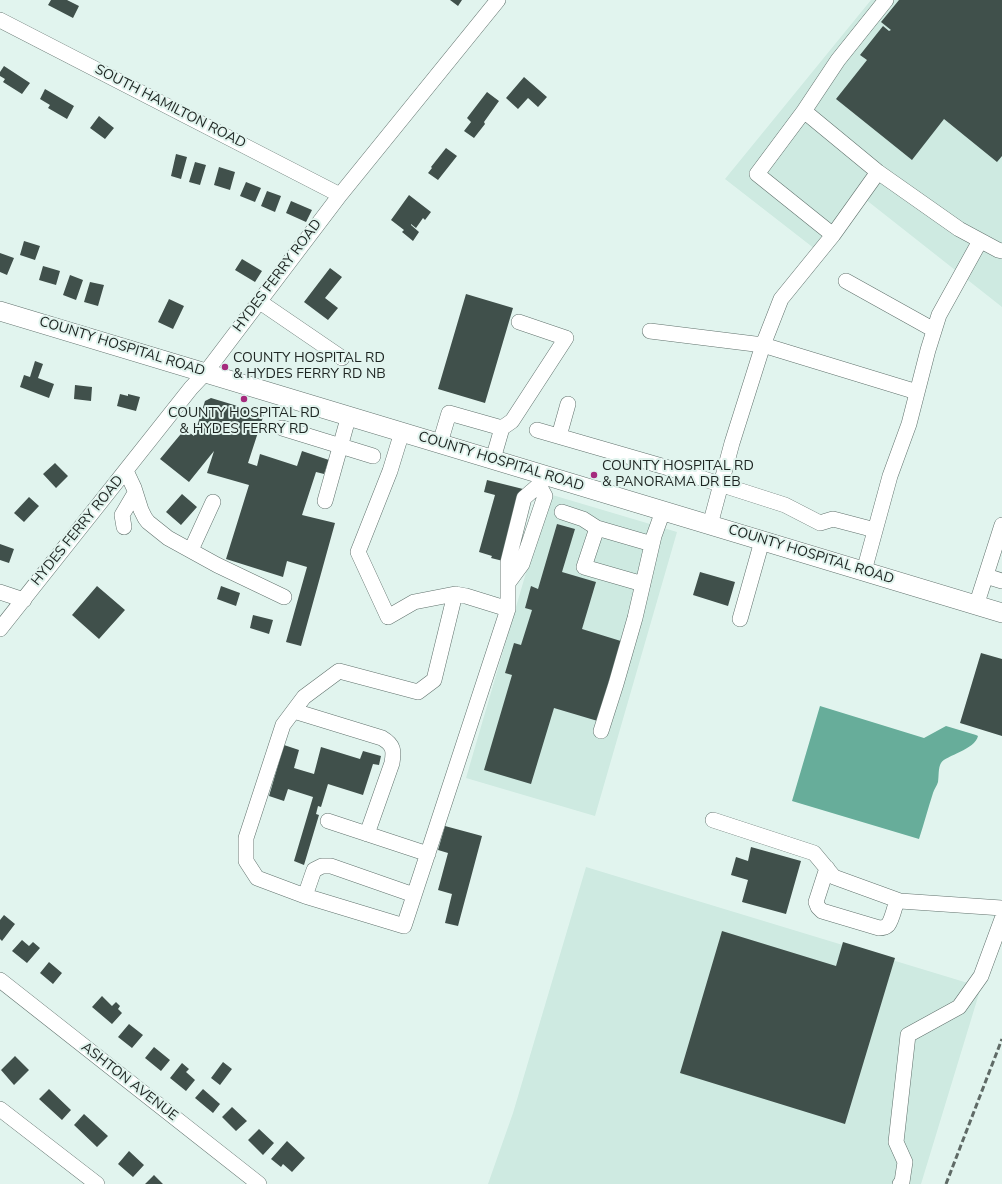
<!DOCTYPE html>
<style>
body{margin:0}
canvas{display:block;background:#e1f4ee}
</style>
<canvas width="1002" height="1184"></canvas>
<script>
const g = document.querySelector('canvas').getContext('2d');
g.lineJoin = 'round';
function paint(path, color) {
  g.fillStyle = color;
  g.fill(path, 'evenodd');
}
function trace(path, color, width, dash) {
  g.strokeStyle = color;
  g.lineWidth = width;
  g.lineCap = dash ? 'butt' : 'round';
  g.setLineDash(dash || []);
  g.stroke(path);
}
function drawText(font, color, halo, rows, align = 'center') {
  g.font = font + ' "Nunito Sans",sans-serif';
  g.lineWidth = 4;
  g.setLineDash([]);
  g.textBaseline = 'middle';
  g.strokeStyle = halo;
  g.fillStyle = color;
  for (const [text, x, y, turn = 0] of rows) {
    g.save();
    g.translate(x, y);
    g.rotate((+turn || 0) * Math.PI / 180);
    g.textAlign = isNaN(turn) ? turn : align;
    if (halo) g.strokeText(text, 0, 0);
    g.fillText(text, 0, 0);
    g.restore();
  }
}
const built = new Path2D(`
 M871 0H1002V307L865 199 824 256 725 179Z
 M549 494 677 532 595 816 466 778Z
 M586 867 981 987 921 1184H488L513 1113Z`);
const water = new Path2D(`
 M820 706 924 738 946 726 976 735 978 736C975 750 946 755 941 763 938 768 939 776 938 782 937 786 934 789 933 793 928 808 924 824 919 839L792 801Z`);
const building = new Path2D(`
 M51 0H67L79 6 73 18 48 5Z
 M450 0H462L458 6Z
 M899 0H1002V156L997 162 944 119 912 160 836 99 867 60 860 55 883 26 889 31 891 30 881 22Z
 M4 66 30 83 22 94 3 82 5 79 0 76V72Z
 M524 77 547 97 538 107 528 98 518 109 506 98Z
 M45 89 74 106 67 119 48 108 50 105 40 99Z
 M487 92 499 101 484 122 485 124 474 138 464 131 471 122 467 118Z
 M99 116 114 128 105 139 90 128Z
 M446 148 457 156 438 180 428 173 432 168 431 167Z
 M176 154 187 157 181 179 171 176Z
 M195 162 206 165 200 185 189 182Z
 M219 167 235 172 230 190 214 185Z
 M246 182 261 188 255 202 240 196Z
 M267 191 281 196 275 212 261 206Z
 M409 195 431 212 425 220 423 218 416 228 411 224V225L419 232 413 241 402 232 404 230 391 220Z
 M291 201 312 210 306 222 286 213Z
 M24 241 40 246 35 260 20 255Z
 M0 253 14 258 7 275 0 272Z
 M242 259 262 271 255 282 235 270Z
 M43 266 60 271 56 285 39 280Z
 M330 268 342 277 325 298 338 308 328 320 304 302Z
 M70 275 83 280 76 300 63 295Z
 M90 282 104 285 98 306 84 302Z
 M466 294 513 308 485 403 438 389Z
 M169 299 184 306 173 329 158 322Z
 M35 361 43 364 38 378 54 384 49 398 20 387 24 375 30 377Z
 M75 385 92 387 91 401 74 399Z
 M120 394 128 396V394L140 397 136 411 117 406Z
 M211 398 264 414 248 463 257 466 260 454 297 466 302 451 329 460 324 474 316 472 302 515 335 523 301 646 286 642 307 567 287 561 283 577 226 559 249 485 207 473 214 451 189 482 160 459 185 429 194 436 205 401Z
 M55 463 68 476 56 488 43 474Z
 M487 480 523 489 503 561 491 558 492 556 479 552 495 495 484 492Z
 M182 494 197 507 181 525 166 512Z
 M29 497 39 506 24 522 14 513Z
 M557 524 575 529 562 572 596 582 582 629 624 642 601 722 554 708 531 784 484 770 512 675 505 673 514 643 521 645 532 610 525 608 531 586 538 589Z
 M0 544 14 549 9 563 0 560Z
 M700 572 735 582 728 606 693 595Z
 M97 586 125 610 99 639 72 615Z
 M221 586 240 593 236 606 217 599Z
 M253 615 273 620 269 634 250 628Z
 M981 653 1002 659V736L960 723Z
 M284 745 299 750 294 768 314 774 321 747 360 759 363 751 381 756 379 765 373 764 363 795 328 784 321 807 318 806 316 814 319 815 304 865 294 861 313 797 288 789 284 801 269 796Z
 M445 826 482 836 458 926 445 923 452 894 438 890 448 853 438 850Z
 M751 847 801 861 786 914 742 902 748 880 731 875 736 857 748 861Z
 M4 915 15 924 2 941 0 939V920Z
 M722 931 836 966 843 942 895 958 845 1124 680 1073Z
 M22 940 29 946 33 942 40 948 27 963 12 951Z
 M49 962 62 973 53 984 40 973Z
 M102 996 112 1006 116 1002 120 1006 118 1009 122 1013 112 1024 92 1007Z
 M129 1024 143 1035 132 1048 118 1037Z
 M154 1047 170 1060 161 1071 145 1058Z
 M15 1056 29 1070 14 1085 1 1070Z
 M223 1062 232 1069 220 1085 211 1078Z
 M182 1063 189 1069 186 1072 195 1080 186 1091 170 1078Z
 M49 1089 71 1110 62 1120 39 1099Z
 M203 1089 220 1104 213 1113 195 1098Z
 M232 1107 247 1121 236 1131 222 1117Z
 M84 1114 108 1136 97 1147 74 1125Z
 M259 1129 274 1143 263 1155 248 1140Z
 M287 1141 305 1158 292 1172 283 1164 281 1167 271 1159Z
 M129 1151 144 1165 133 1177 118 1164Z
 M154 1175 163 1184H145Z`);
const minor = new Path2D(`
 M886 0 838 60 804 111 878 172 959 229 998 250 1002 251
 M0 20 340 195
 M804 111 757 174 833 235
 M878 172 833 235 781 299 763 345 917 392
 M846 281 934 330
 M260 302 342 358
 M650 331 763 345 732 443 710 525
 M282 428 373 456
 M502 428 512 421 566 338 519 322
 M537 430 679 471 785 505 820 523 833 519 875 530
 M402 432 390 471 358 552 388 617 414 602 455 594
 M559 436 568 404
 M440 443 449 413 502 428 493 459
 M126 471 134 488 141 510 145 518 148 522 168 538 217 565 284 597
 M325 501 349 415
 M562 512 583 519 597 528 652 544
 M124 527 122 515 135 493
 M597 528 584 567 643 584
 M191 550 213 502
 M864 571 890 476 909 424 928 350 939 315 980 241
 M986 576 1002 581
 M508 583 522 564 545 496 539 485
 M0 592 24 600
 M976 606 1002 525
 M508 609 466 596 455 594 434 680 418 692 339 671 304 697 283 725 246 838V861L257 878 305 896 404 926 508 609V562L524 498 539 485 547 475
 M740 619 762 541
 M0 629 191 388 206 372 340 195 498 0
 M294 711 382 738C394 745 394 751 392 763L367 834
 M601 731 616 684 635 618 654 536 663 511
 M713 820 814 853 834 877 900 901 1002 908
 M328 821 428 854
 M827 868 816 902 818 907 822 911 879 928C882 928 886 927 888 925 892 920 895 906 897 900
 M305 896 314 870 322 866H331L414 895
 M0 980 259 1184
 M0 1109 97 1184
 M900 1184 902 1182 905 1162 896 1142 908 1035 959 1007 981 976 1002 919`);
const major = new Path2D(`
 M0 311 1002 613`);
const rail = new Path2D(`
 M946 1184 1002 1039`);
const markers = [
 [225,367,4,"#a52a7d"],
 [244,399,4,"#a52a7d"],
 [594,475,4,"#a52a7d"]
];
const streetNames = [
 ["SOUTH HAMILTON ROAD",170,107,27],
 ["HYDES FERRY ROAD",278,276,-53],
 ["COUNTY HOSPITAL ROAD",122,347,17],
 ["COUNTY HOSPITAL ROAD",501,462,17],
 ["HYDES FERRY ROAD",78,531,-51],
 ["COUNTY HOSPITAL ROAD",811,555,17],
 ["ASHTON AVENUE",129,1082,38]
];
const poiNames = [
 ["COUNTY HOSPITAL RD",233,359],
 ["& HYDES FERRY RD NB",233,375],
 ["COUNTY HOSPITAL RD",244,414,"center"],
 ["& HYDES FERRY RD",244,430,"center"],
 ["COUNTY HOSPITAL RD",602,467],
 ["& PANORAMA DR EB",602,483]
];
paint(built, '#ceeae1');
paint(water, '#67ad9a');
paint(building, '#40504b');
trace(minor, '#61726d', 16);
trace(major, '#61726d', 20);
trace(minor, '#fff', 15);
trace(major, '#fff', 19);
trace(rail, '#5f6a66', 3, [6, 3]);
for (const [x, y, r, color] of markers) {
  const dot = new Path2D();
  dot.arc(x, y, r, 0, 2 * Math.PI);
  g.fillStyle = color;
  g.fill(dot);
  trace(dot, '#e1f4ee', 1.5);
}
drawText('14px', '#1d2421', '#e1f4ee', streetNames);
drawText('14px', '#1d2421', '#e1f4ee', poiNames, 'left');
</script>
